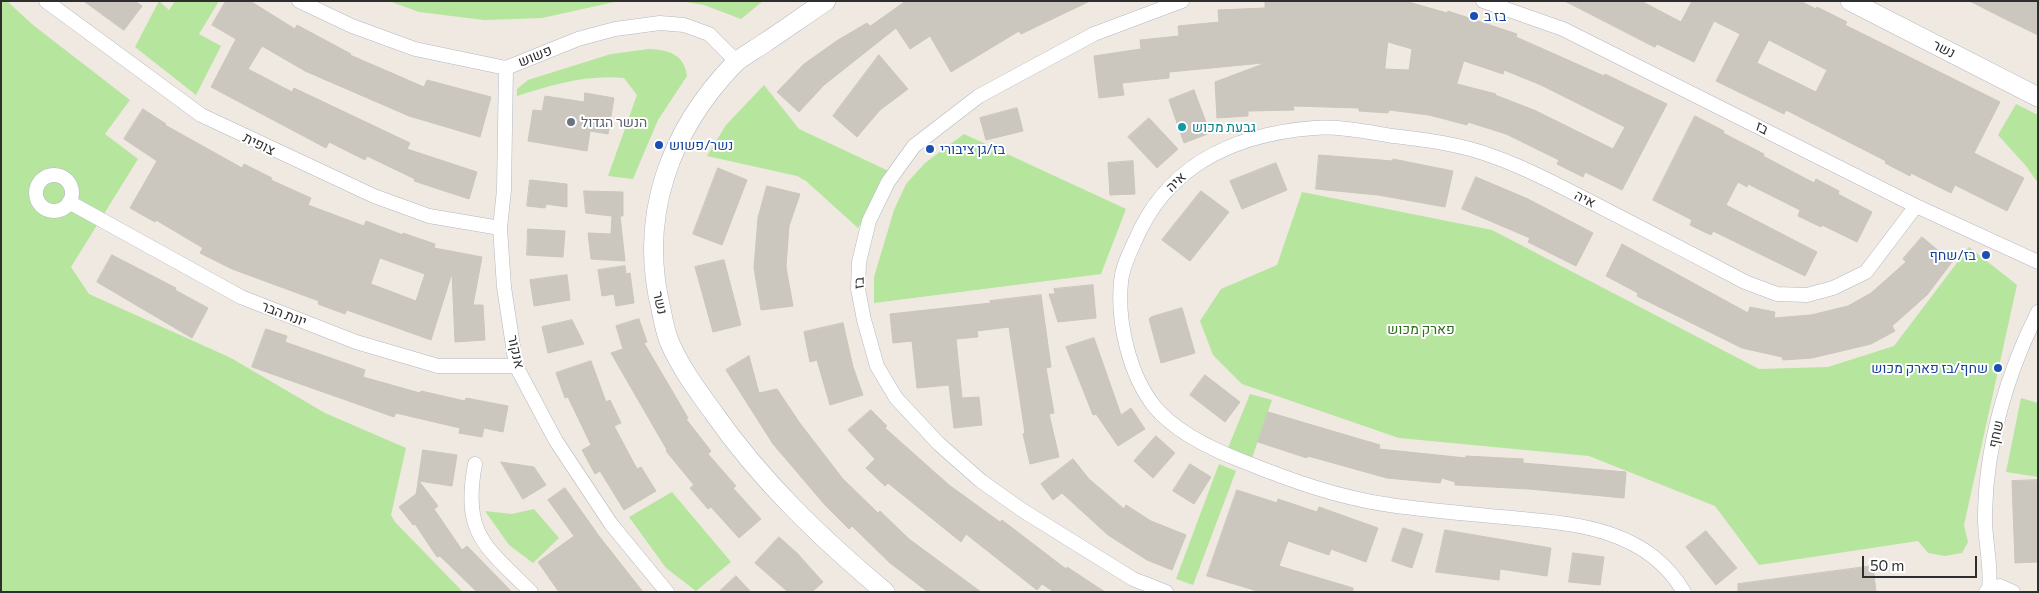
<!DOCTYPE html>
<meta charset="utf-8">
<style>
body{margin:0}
#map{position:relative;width:2039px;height:593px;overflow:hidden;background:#efe9e1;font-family:Commissioner,sans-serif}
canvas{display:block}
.frame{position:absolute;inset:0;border:2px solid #2e2e2e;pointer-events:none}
.scale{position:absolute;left:1862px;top:556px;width:115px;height:22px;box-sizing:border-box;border:2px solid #2e2e2e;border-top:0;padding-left:6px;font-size:15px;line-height:18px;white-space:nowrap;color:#2e2e2e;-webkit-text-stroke:4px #fff;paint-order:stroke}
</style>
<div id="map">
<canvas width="2039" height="593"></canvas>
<div class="frame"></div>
<div class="scale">50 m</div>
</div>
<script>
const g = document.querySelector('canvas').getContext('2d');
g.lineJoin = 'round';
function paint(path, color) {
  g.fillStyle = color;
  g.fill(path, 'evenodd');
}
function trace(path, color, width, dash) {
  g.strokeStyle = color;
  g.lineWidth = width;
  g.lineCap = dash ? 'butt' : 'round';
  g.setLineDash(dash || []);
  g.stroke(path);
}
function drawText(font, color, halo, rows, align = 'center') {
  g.font = font + ' Commissioner,Heebo,sans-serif';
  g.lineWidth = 4;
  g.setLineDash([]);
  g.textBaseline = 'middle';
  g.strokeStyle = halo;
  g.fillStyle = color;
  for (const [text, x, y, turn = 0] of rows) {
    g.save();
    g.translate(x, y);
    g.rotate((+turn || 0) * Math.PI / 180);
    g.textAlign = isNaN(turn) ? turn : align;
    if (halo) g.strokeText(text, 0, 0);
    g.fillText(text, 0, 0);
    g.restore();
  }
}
const green = new Path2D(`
 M1 1H7L33 25 130 100 105 134 138 159 71 267 89 294 231 358 325 413 406 448 391 515 395 522 463 592H1Z
 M159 1 169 10 175 1H219L199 34 221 46 196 95 135 47Z
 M389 1H619L542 18 484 20 419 12Z
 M680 1H763L741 19 704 5Z
 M649 49C669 50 684 54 687 76L658 120 633 179 608 176 637 95 624 78C588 74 550 85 517 96V89L528 80 611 54Z
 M764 85 799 129 893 173 858 228 806 181 797 176 707 156 726 125Z
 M2016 104 2038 115V183L2026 166 1998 135Z
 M964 134 1126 209 1101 274 874 303V277L894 210 906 184 925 163Z
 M1302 192 1492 230 1759 369 1828 367 1894 346 1969 247 2017 285 1964 525 1968 542 1962 553 1945 556 1928 553 1918 541 1759 565 1715 506 1589 456 1399 438 1242 384 1213 355 1200 321 1221 289 1277 265Z
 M1250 394 1272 400 1252 458 1228 448Z
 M2021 398 2038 403V477L2006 472Z
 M1219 464 1236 471 1193 585 1176 579Z
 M672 492 731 562 696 591 666 568 629 517Z
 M534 509 559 538 533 563 509 545 485 511 512 514Z`);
const building = new Path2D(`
 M84 1H135L142 6 124 30Z
 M226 1H250L295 29 297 25 351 54 350 55 424 87 427 80 491 97 480 137 409 116 305 71 262 46 248 69 292 92 294 88 410 143 407 149 477 172 469 199 414 181 415 179 367 156 365 160 329 142 326 148 211 87 236 39 212 25Z
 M906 1H1090L1021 34 1019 31 951 72 930 36 910 49 896 28 824 85 799 112 777 92 804 64 838 40 867 23 870 26Z
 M1405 1 1447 13 1448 11 1517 34 1516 37 1604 76 1605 74 1667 104 1622 190 1585 172 1583 177 1557 164 1559 160 1506 134 1468 122 1467 125 1429 115 1389 110 1388 113 1359 111V108L1293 106 1294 110 1248 111V116L1217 118 1215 82 1263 64V63L1169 72V78L1122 83 1124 95 1099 98 1094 56 1141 49 1140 40 1179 36 1178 26 1219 22 1218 10 1265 8V2ZM1388 42 1412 49 1409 70 1385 69ZM1464 61 1503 74 1504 70 1541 85 1625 127 1613 149 1534 110 1495 95 1496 94 1457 84Z
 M1565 1H1641L1681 22 1692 1H1800L1816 9 1817 7 1847 22 1845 25 2000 102 1974 153 2024 178 2007 211 1955 185 1951 193 1911 173 1910 176 1885 163 1886 161 1786 110 1784 114 1716 81 1740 34 1714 21 1694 62 1657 44 1655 47ZM1769 40 1827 70 1816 92 1757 63Z
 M1970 1H2038V35L2005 19Z
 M879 55 908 89 880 110 857 137 833 116Z
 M1194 90 1210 133 1184 143 1169 100Z
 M585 93 614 98 608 134 590 131 587 151 528 141 533 110 542 111 545 96 584 102Z
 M1017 108 1023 131 986 140 980 118Z
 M143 109 166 124 165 125 242 168 244 164 272 178 271 180 311 198 308 205 364 226 366 221 403 235V233L435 244 434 248 482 257 473 305H483L485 340 455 342 452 273 431 340 347 310 345 314 318 304 319 301 232 269 200 253 203 248 156 220 155 222 130 208 157 161 124 139ZM380 258 425 274 416 301 371 284Z
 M1695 116 1724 131 1723 133 1764 154 1763 156 1814 183 1816 179 1839 191 1838 194 1872 212 1857 242 1822 225 1821 227 1798 216 1800 210 1748 184 1747 187 1738 182 1726 205 1817 252 1805 276 1713 231 1711 235 1690 225 1692 220 1653 200Z
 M1149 118 1178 149 1157 168 1128 137Z
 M1319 155 1393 161V159L1453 171 1445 207 1378 195 1316 189Z
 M1133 161 1135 194 1110 195 1108 163Z
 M1276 163 1287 190 1242 209 1230 181Z
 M718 168 747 180 722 245 693 234Z
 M1476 177 1528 199 1593 233 1576 266 1528 242 1530 238 1462 209Z
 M530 180 567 184V207L546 204 545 208 527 206Z
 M767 186 800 194 789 226 786 267 793 306 761 310 754 268 758 218Z
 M584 191 623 192V216H620L625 261 591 259 588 233 611 234 612 216 586 213Z
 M1201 191 1229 212 1190 261 1162 240Z
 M528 229 565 231 563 257 527 255Z
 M1922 237 1952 262 1927 295 1892 326 1895 331 1871 344 1812 358 1783 360 1782 357 1742 348 1637 296 1638 293 1606 276 1622 244 1748 313 1750 307 1775 312 1774 318 1811 315 1848 306 1871 293 1906 262 1903 259Z
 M112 255 176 288 175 290 208 308 192 338 97 282Z
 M724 260 741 325 713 332 695 267Z
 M625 266 626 274 630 273 634 303 616 306 614 294 602 296 598 270Z
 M567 275 570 300 534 306 530 280Z
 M1093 285 1096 318 1058 322 1049 294H1055L1054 289Z
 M1041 295 1051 367 1046 368 1054 413 1049 414 1059 457 1030 464 1023 434 1025 433 1009 327 977 331 978 337 956 339 962 398 979 397 982 425 954 428 949 385 917 388 912 341 893 343 890 314 991 303 990 301Z
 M1182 308 1195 353 1161 363 1149 319 1151 317Z
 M639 319 647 342 644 343 688 418 686 419 711 451 708 454 736 486 733 488 761 519 739 538 711 507 708 509 690 488 694 485 666 451 667 450 611 353 623 349 616 326Z
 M572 320 584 344 548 353 542 327Z
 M843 323 853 367 863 395 830 405 817 360 810 362 804 332Z
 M266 329 287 336 285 342 365 370 363 377 420 393 421 391 465 401 466 398 508 406 503 432 484 428 482 437 459 433 460 428 396 413 394 417 252 367Z
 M1094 338 1121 415 1131 408 1145 429 1118 446 1096 414 1093 415 1066 347Z
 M749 356 759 393 777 389 799 422 843 479 878 513 880 511 909 539 981 592H928L890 563 852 526 849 529 825 505 773 444 726 370Z
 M591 361 606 402 610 400 621 423 614 426 637 469 641 467 656 491 624 510 600 471 595 474 582 450 591 445 568 397 565 398 556 373Z
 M1205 375 1240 402 1225 422 1190 395Z
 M871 410 887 426 885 428 949 485 1000 522 1002 520 1066 569 1067 567 1105 592H1054L1042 584 1037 590 966 534 961 542 888 483 885 486 866 468 875 459 848 430Z
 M1268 412 1380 445 1379 449 1466 458V456L1523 459V463L1626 472 1624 498 1529 489 1455 485V482L1442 478 1440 483 1387 478 1308 456 1307 458 1258 442Z
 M1156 436 1175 453 1153 478 1134 461Z
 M423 450 457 455 452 486 419 481 438 506 434 509 462 550 467 546 512 592H477L440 556 437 557 415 524 413 525 399 507 416 494Z
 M1073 459 1089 479 1124 509 1126 505 1151 521 1186 535 1172 570 1147 560 1108 535 1062 493 1053 500 1041 484Z
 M501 462 534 467 546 485 523 499Z
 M1190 464 1211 477 1194 504 1173 491Z
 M2038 480V562L2015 563 2012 481Z
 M565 488 599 536 643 592H559L538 562 574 536 548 500Z
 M1237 490 1277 503 1278 499 1317 512 1319 507 1378 528 1366 562 1331 549 1329 555 1288 541 1279 566 1353 588V592H1261L1207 576Z
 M1403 528 1423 534 1412 568 1392 561Z
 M1445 530 1551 548 1547 576 1500 569 1499 580 1436 572Z
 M1706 531 1737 568 1716 585 1686 547Z
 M779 537 797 553 823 582 812 592H788L755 563Z
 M1573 553 1604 557 1600 585 1569 582Z
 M1873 566 1876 592H1738V584Z
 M736 576 751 592H719Z`);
const street = new Path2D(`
 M46 1 201 115 374 196 429 216 500 228
 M299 1 352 26 415 49 506 68 578 39 615 29 660 23 684 25 709 34 737 62
 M1483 1 1563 29 1916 206 2038 262
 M506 68 504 190 500 228 504 287 516 366 556 441 611 524 667 592
 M36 193a18 18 0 1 1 36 0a18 18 0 1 1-36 0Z
 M69 202 241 297 356 342 438 366H516
 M475 464C462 534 485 546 531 592
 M1989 590C1992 564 1984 539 1985 514 1986 445 2007 373 2038 312
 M1166 592 1133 579 1022 510 981 481 939 444 896 398 877 366 864 320 858 289 859 262 869 221 888 182 914 146 979 96 1094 34 1182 1
 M1684 592C1647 529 1578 524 1513 518 1472 514 1431 511 1390 505 1340 498 1292 481 1245 462 1213 450 1176 433 1154 406 1129 374 1117 321 1121 282 1122 268 1129 254 1135 241 1167 165 1235 134 1314 128 1339 126 1368 132 1393 136 1426 140 1460 144 1492 156 1526 168 1558 185 1591 202 1642 228 1694 255 1745 282L1777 294 1807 295 1833 288 1866 272 1916 206
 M1986 592 2000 586 2013 592`);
const secondary = new Path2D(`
 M826 1C805 15 784 30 763 44 754 50 743 56 735 63 670 130 638 216 661 309 663 319 665 331 669 341 680 367 697 390 713 412 761 481 821 538 885 592
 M1850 1 2038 97`);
const markers = [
 [1474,16,5,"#1a4fb4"],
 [571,122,5,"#6b7280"],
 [1182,127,5,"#0f9aa8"],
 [659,145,5,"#1a4fb4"],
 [930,149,5,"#1a4fb4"],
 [1986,255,5,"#1a4fb4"],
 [1998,368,5,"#1a4fb4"]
];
const transitNames = [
 ["בז ב",1484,16],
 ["נשר/פשוש",669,145],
 ["בז/גן ציבורי",940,149],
 ["בז/שחף",1976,255,"right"],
 ["שחף/בז פארק מכוש",1988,368,"right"]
];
const streetNames = [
 ["נשר",1944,49,27],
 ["פשוש",535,56,-22],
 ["בז",1762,128,27],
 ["צופית",259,144,26],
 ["איה",1176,182,-44],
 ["איה",1585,199,27],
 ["בז",859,283,-91],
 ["נשר",660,303,77],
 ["יונת הבר",284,314,21],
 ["אנקור",516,352,77],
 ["שחף",1996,434,-78]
];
const worshipNames = [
 ["הנשר הגדול",581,122]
];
const cultureNames = [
 ["גבעת מכוש",1192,127]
];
const parkNames = [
 ["פארק מכוש",1421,329]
];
paint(green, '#b6e59e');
paint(building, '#cbc7bf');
trace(building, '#cbc5ba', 1);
trace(street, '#b4b7c1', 15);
trace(secondary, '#b4b7c1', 20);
trace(street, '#fff', 14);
trace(secondary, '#fff', 19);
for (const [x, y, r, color] of markers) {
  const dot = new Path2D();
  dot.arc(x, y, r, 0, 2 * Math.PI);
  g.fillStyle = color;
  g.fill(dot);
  trace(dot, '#fff', 2);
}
drawText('14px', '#164399', '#fff', transitNames, 'left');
drawText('14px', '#2e2e2e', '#fff', streetNames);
drawText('14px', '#5b616d', '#fff', worshipNames, 'left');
drawText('14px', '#0d838f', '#fff', cultureNames, 'left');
drawText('14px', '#2c6e1b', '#fff', parkNames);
</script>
